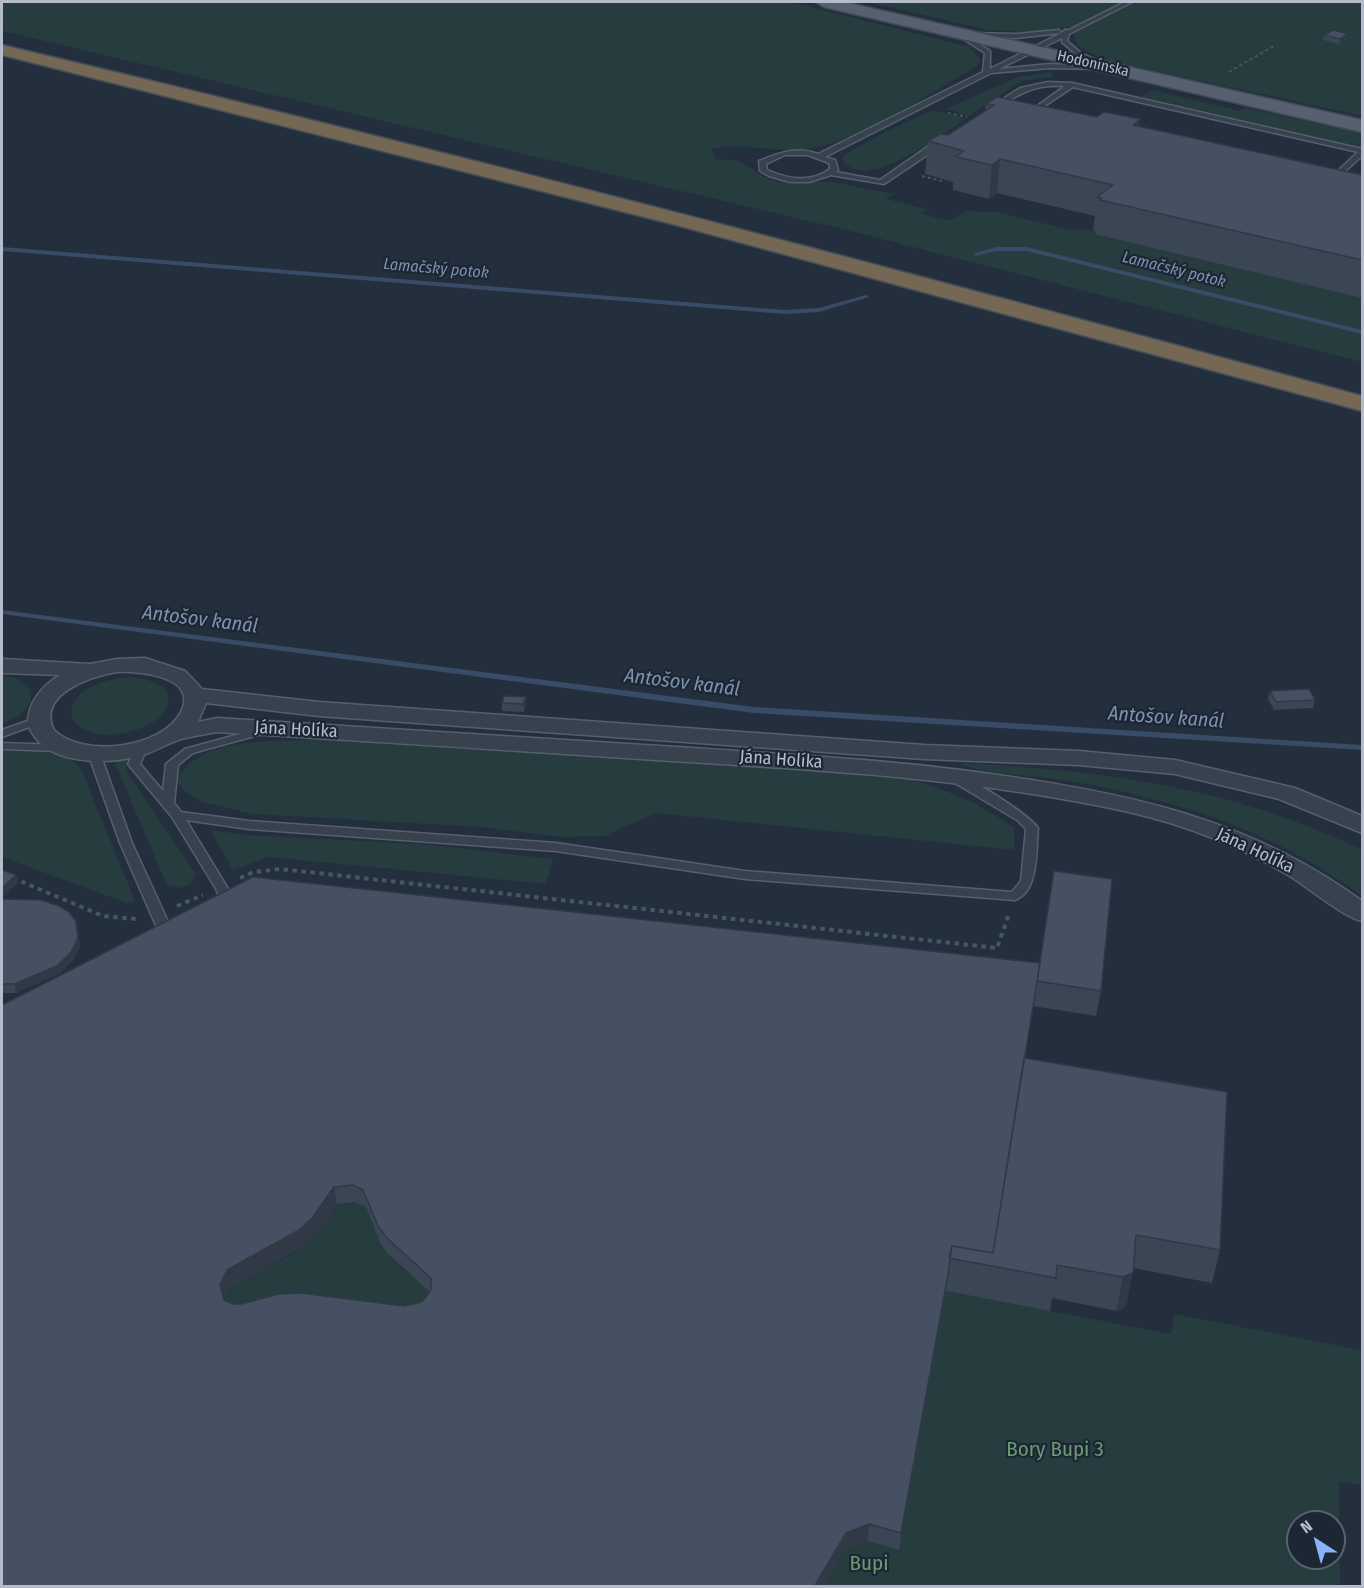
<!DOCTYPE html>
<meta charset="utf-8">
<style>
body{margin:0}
#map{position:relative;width:1364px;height:1588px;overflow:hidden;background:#242f3e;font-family:"Fira Sans Condensed",sans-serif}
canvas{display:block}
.frame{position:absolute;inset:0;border:3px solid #b4bcc9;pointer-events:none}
.north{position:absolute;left:1286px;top:1510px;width:60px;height:60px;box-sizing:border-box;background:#1d2633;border:2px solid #59626f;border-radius:50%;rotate:324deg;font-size:16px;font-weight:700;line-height:24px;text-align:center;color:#b4bcc9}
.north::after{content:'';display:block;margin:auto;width:21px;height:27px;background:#8ab4f8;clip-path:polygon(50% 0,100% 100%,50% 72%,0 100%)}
</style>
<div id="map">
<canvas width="1364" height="1588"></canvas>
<div class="frame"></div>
<div class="north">N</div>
</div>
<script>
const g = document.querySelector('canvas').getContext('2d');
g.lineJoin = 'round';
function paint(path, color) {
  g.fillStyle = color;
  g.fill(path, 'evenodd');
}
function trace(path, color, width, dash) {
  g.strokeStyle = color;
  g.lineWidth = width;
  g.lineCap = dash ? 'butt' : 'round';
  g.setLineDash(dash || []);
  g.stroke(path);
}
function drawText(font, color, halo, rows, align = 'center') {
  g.font = font + ' "Fira Sans Condensed",sans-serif';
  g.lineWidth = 4.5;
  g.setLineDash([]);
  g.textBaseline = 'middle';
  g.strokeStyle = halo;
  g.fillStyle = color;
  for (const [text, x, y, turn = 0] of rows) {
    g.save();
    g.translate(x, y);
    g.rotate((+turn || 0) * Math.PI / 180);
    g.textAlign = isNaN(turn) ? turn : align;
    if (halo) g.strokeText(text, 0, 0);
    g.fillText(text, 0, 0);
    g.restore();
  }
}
const green = new Path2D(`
 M2 2H791L970 47 981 60 976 67C932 92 857 142 807 149 776 153 742 142 711 149L716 159 740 161 764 177 778 182H833L893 194 886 199 926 209 921 214 950 221 967 211 996 212 1071 230 1084 229 1362 297V362L847 230 2 31Z
 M867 2H1362V116L1101 59 1077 45 1073 27 1030 32 988 30Z
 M1050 72 1053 77 1021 81 969 116 946 109 1018 77Z
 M1152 90 1240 111 1245 108 1362 133V148L1141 97Z
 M933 110 966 119C943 133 865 196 842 159L844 155 885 132Z
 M2 676 17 678 29 688 31 702 19 716 2 724Z
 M133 677C148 680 173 684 168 704 165 716 152 724 141 728 60 757 40 682 133 677Z
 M313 740 478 746 910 779C949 791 982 804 1014 828V850L656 813 604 836 560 837 480 827 254 814 202 802 186 792 177 782C193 737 274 741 313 740Z
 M2 751C30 751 62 746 81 769L135 901 127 903 2 857Z
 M129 756 126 767 128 774 196 874 191 884 181 888 167 885 113 759Z
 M958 763C1097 769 1236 788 1362 850V896C1278 833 1178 800 1075 782 1044 776 984 775 958 763Z
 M210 830 246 835 423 844 553 859 546 884 269 857 233 870Z
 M355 1202 366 1207 380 1243 399 1266 430 1290 433 1308 265 1315 224 1302C230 1275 269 1268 290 1255 316 1240 318 1220 337 1204Z
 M945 1291 1171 1334 1174 1314 1361 1350 1362 1485 1339 1481 1340 1586H823L844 1550ZM1298 1522H1334V1558H1298Z`);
const stream = new Path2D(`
 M2 247 784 310 819 308 866 295 869 297 819 312 784 314 2 251Z
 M996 247H1027L1362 330V334L1027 251H996L976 256 973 254Z
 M2 610 754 707 1362 745V750L754 713 2 614Z`);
const pathFar1 = new Path2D(`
 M1229 72 1274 46
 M948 113 967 117
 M922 176 942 181`);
const path = new Path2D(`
 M13 878 103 916 136 919
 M240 878 254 872 280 869 997 948 1009 914
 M177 906 203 895`);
const lane = new Path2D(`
 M1125 2H1132L1069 34 1067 41 1082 54 1101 62V64L1078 56 1062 42V38L999 69 1050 64 1101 66 1103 67V69L1050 68 991 73 825 157 835 160 838 170 836 172 880 180 936 141H942V145L884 184 831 175 809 182H790L769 176 760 171 759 161C779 153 797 146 818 154L983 72 985 53 956 34V32H960L990 51V69L1061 33 1016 38 972 36 969 34 970 33 1016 34 1059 30 1061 33 1065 30H1069ZM785 155H808L829 163 830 169C811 183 787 179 767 170L766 164Z
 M1048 82 1072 83 1362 149V156L1333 182 1329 180 1330 178 1358 152 1073 87 1028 117 1025 115 1026 114 1065 86C1035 84 1021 93 996 108L991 107 1020 88Z
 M39 717 43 718 45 720 43 722 2 737V730Z
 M265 727 271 730 269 732 193 753 178 765 174 803 181 812 249 821 556 843 745 871 1012 892 1021 881 1026 829 1017 820 950 780 948 777 950 774 954 773C971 778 1028 814 1038 828 1036 849 1039 892 1015 900L745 879 556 851 249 829 186 820 227 887 235 905 229 909 223 905 215 887 172 817 128 764 137 746H145L147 748 140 764 163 791 166 764 185 749Z
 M2 743 60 745 66 748 60 751 2 749Z
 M94 749 100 753 132 843 175 937 173 940H163L161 937 120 843 88 753Z`);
const street = new Path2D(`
 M145 658 185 671 202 689 319 702 924 745 1079 751 1175 760 1295 788 1362 816V833L1279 799 1175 774 1079 765 924 759 319 716 206 703 198 722 217 718C370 728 523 737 676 747 786 754 896 760 1005 776 1136 795 1253 821 1362 901V921C1343 917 1308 887 1288 875 1239 846 1185 825 1129 812 978 779 825 770 671 761 520 751 368 741 217 732 205 734 193 736 181 739 168 743 156 751 143 755 107 765 43 767 28 724 27 703 43 685 60 675L2 673V659L90 664 117 659ZM117 672C139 671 199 676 181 712 162 749 82 758 54 730 36 694 92 676 117 672Z`);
const primary = new Path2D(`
 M816 2H844L1362 120V132L824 7Z`);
const highway = new Path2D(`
 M2 45C458 153 911 272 1362 396V411L676 225 2 55Z`);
const wall = new Path2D(`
 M1348 34 1347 40 1339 44 1323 40 1324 35Z
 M986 104 1139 126 1362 175V298L1095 234 1096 232 1093 231 1095 216 997 193 989 199 953 190V182L925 174 928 141 948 135 985 111Z
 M1270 691 1315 700 1313 708 1274 710 1268 699Z
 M526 697V705L524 712 502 711V703Z
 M2 899 78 930 80 946 73 960 59 974 16 993H2Z
 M1040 963 1101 991 1096 1016 1033 1006 1025 1058 1220 1250 1212 1283 1133 1268 1126 1306 1116 1311 1052 1298 1050 1311 946 1291 899 1550 868 1541 844 1550 823 1587H2V1005ZM355 1202 366 1207 380 1243 389 1255 430 1292 422 1302 404 1306 233 1304 224 1300 231 1287 302 1247 315 1235 337 1204Z`);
const shadedWall = new Path2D(`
 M1348 34 1347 40 1339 44 1340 39Z
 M1140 119 1136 152 1133 125Z
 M1000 159 997 193 989 199 992 165Z
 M526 697V705L524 712 523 704Z
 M16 875 18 883 2 898V888Z
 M76 922 80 946 73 960 59 974 16 993 14 984Z
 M334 1187 337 1204 315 1235 302 1247 231 1287 224 1302 220 1285 227 1270Z
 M1133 1273 1126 1306 1116 1311 1123 1277Z
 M947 1280 946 1291 899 1550 901 1533Z
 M869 1524 868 1541 844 1550 823 1587H814L846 1533Z`);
const building = new Path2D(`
 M1333 30 1348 34 1340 39 1324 35Z
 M997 97 1097 117 1104 112 1140 119 1133 125 1362 175V260L1100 200 1102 198 1097 197 1113 185 1000 159 992 165 956 157 964 151 928 141 940 134 948 135 994 105 986 104Z
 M1309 689 1315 700 1276 702 1270 691Z
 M504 696 526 697 523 704 502 703Z
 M2 870 16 875 2 888Z
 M1054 871 1112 879 1101 991 1037 981Z
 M253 877 1040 963 993 1253 952 1246 947 1280 901 1533 869 1524 846 1533 814 1587H2V1005ZM353 1185 363 1190 378 1226 387 1238 431 1278V1290L422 1302 404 1306 301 1293 279 1294 241 1304H233L224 1300 220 1285 227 1270 299 1230 312 1218 334 1187Z
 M2 899 41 900 59 906 69 912 76 922 78 938 71 952 57 966 14 984H2Z
 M1024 1058 1227 1092 1220 1250 1136 1235 1133 1273 1123 1277 1057 1265 1056 1278 949 1258 952 1246 993 1253Z`);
const farStreetnames = [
 ["Hodonínska",1093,64,13]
];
const farWaternames = [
 ["Lamačský potok",436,269,5],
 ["Lamačský potok",1174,270,14]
];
const streetNames = [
 ["Jána Holíka",296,730,3],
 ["Jána Holíka",781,760,4],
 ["Jána Holíka",1255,851,25]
];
const waterNames = [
 ["Antošov kanál",200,620,7],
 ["Antošov kanál",682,683,7],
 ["Antošov kanál",1166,718,4]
];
const nearParknames = [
 ["Bory Bupi 3",1055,1450],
 ["Bupi",869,1564]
];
paint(green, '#263c3f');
paint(stream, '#394c67');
trace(lane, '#565f6c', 3);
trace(street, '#565f6c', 3);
trace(primary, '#414a57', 3);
trace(highway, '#434c59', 3);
trace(pathFar1, '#44595c', 2, [3, 3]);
trace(path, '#44595c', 4, [4.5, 4.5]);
paint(lane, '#38414e');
paint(street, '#38414e');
paint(primary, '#56606e');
paint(highway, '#746855');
paint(wall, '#3b4654');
paint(shadedWall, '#303945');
paint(building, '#455162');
trace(building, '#303945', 1.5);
drawText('15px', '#b4bcc9', '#1d2633', farStreetnames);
drawText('italic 16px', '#7c92b1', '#1d2633', farWaternames);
drawText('18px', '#b4bcc9', '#1d2633', streetNames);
drawText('italic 20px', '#7c92b1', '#1d2633', waterNames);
drawText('21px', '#6b9a76', '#1d2633', nearParknames);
</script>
